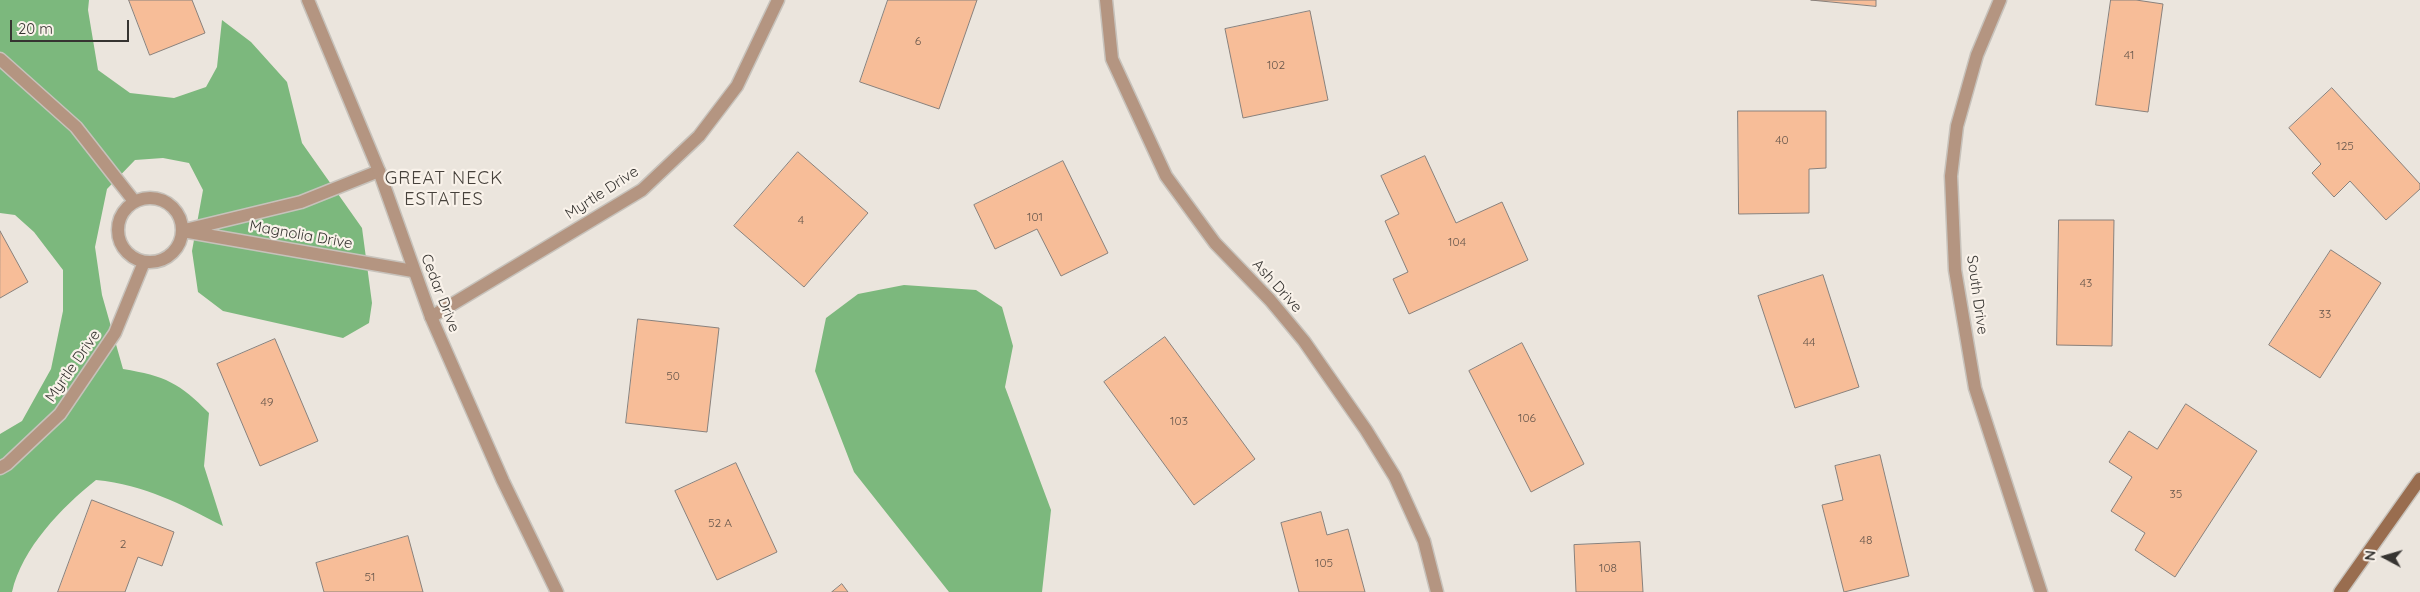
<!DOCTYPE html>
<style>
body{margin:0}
#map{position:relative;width:2420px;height:592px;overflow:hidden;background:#ebe5dd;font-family:Quicksand,sans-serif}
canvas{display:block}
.north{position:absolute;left:2360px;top:532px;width:50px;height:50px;-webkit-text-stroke:4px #f9f2ea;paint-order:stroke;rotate:276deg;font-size:14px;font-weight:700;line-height:20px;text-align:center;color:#363431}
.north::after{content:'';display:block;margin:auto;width:18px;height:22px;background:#363431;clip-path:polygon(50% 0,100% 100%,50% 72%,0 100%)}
.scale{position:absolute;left:10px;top:20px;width:119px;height:22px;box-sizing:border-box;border:2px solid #363431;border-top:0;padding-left:6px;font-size:15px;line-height:18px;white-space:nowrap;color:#363431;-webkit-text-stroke:4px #f9f2ea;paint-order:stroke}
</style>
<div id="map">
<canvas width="2420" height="592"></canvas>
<div class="north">N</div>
<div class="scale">20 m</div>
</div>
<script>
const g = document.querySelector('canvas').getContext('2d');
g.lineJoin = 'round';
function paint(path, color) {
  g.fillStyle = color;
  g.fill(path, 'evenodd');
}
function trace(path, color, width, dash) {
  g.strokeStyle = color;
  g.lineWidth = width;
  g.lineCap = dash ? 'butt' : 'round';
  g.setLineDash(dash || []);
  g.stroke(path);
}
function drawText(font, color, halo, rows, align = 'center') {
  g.font = font + ' Quicksand,sans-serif';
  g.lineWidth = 4.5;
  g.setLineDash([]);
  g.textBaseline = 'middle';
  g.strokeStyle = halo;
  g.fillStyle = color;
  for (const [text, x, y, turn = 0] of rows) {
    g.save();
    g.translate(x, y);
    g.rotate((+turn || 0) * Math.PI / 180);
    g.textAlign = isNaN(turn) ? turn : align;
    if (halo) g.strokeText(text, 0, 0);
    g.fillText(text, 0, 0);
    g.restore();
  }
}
const forest = new Path2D(`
 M0 0H89L88 10 98 70 130 93 174 98 206 87 217 67 222 20 251 42 287 82 302 143 362 228 372 303 369 323 343 338 223 311 198 292 192 251 203 190 189 163 163 158 135 160 107 189 95 247 102 295 123 369C165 376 180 383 209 413L204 466 223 526C180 504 146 485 96 480 62 507 22 548 12 592H0V434L22 421 51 369 63 311V270L34 232 15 215 0 213Z
 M904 285 976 290 1002 307 1013 346 1005 387 1051 510 1042 592H949L854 472 815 371 826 318 858 294Z`);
const building = new Path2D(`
 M129 0H192L205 33 150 55Z
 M888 0H977L939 109 860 82Z
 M1811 0H1876V6Z
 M2111 0H2136L2163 4 2148 112 2096 105Z
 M1310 11 1328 100 1243 118 1225 29Z
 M2332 88 2420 184V189L2386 220 2350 181 2334 197 2312 173 2321 164 2289 128Z
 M1738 111H1826V168L1809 169V213L1739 214Z
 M798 152 868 213 804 287 734 226Z
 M1425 156 1456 223 1502 202 1528 260 1409 314 1393 279 1408 272 1385 221 1399 214 1381 176Z
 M1063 161 1108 253 1061 276 1037 229 995 249 974 205Z
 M2059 220H2114L2112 346 2057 345Z
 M0 231 28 282 0 298Z
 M2331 250 2381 283 2320 378 2269 345Z
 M1823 275 1859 387 1795 408 1758 296Z
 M638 319 719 328 707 432 626 423Z
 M1165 337 1255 459 1194 505 1104 382Z
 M275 339 318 441 260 466 217 364Z
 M1522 343 1584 464 1531 492 1469 371Z
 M2186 404 2257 451 2175 577 2135 550 2145 533 2111 511 2132 477 2109 462 2129 431 2157 449Z
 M1880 455 1909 576 1844 592 1822 505 1843 500 1835 466Z
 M736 463 777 552 717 580 675 491Z
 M92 500 174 532 162 566 138 557 125 592H58Z
 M1321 512 1327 535 1348 529 1365 592H1299L1281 523Z
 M408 536 423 592H324L316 563Z
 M1640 542 1643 592H1576L1574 545Z
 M842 584 848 592H832Z`);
const minor = new Path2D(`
 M1106 0 1112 59 1166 176 1215 243 1270 300 1304 341 1366 430 1395 477 1424 541 1437 592
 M2000 0 1977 55 1957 126 1951 176 1955 270 1975 388 2041 592
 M0 59 76 127 134 201
 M118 230a32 32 0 1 1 64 0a32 32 0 1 1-64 0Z
 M189 229 301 202 379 171
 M183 231 413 271
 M431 317 642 190 699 136 737 86 778 0
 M0 468 7 464 60 414 115 333 144 262`);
const tertiary = new Path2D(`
 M308 0 379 171 431 317 503 481 557 592`);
const secondary = new Path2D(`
 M2340 592 2420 479`);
const numberNames = [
 ["6",918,41],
 ["41",2129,55],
 ["102",1276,65],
 ["40",1782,140],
 ["125",2345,146],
 ["101",1035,217],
 ["4",801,220],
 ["104",1457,242],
 ["43",2086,283],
 ["33",2325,314],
 ["44",1809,342],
 ["50",673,376],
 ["49",267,402],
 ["106",1527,418],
 ["103",1179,421],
 ["35",2176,494],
 ["52 A",720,523],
 ["48",1866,540],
 ["2",123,544],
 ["105",1324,563],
 ["108",1608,568],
 ["51",370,577]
];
const streetNames = [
 ["Myrtle Drive",602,193,-33],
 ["Magnolia Drive",301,235,10],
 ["Ash Drive",1277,286,48],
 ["Cedar Drive",440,293,69],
 ["South Drive",1977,295,82],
 ["Myrtle Drive",73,366,-55]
];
const quarterNames = [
 ["GREAT NECK",444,179],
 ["ESTATES",444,200]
];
paint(forest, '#7cb87d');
paint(building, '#f7bd98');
trace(building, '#89817c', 1);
trace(minor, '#c7c2bb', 15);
trace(tertiary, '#c7c2bb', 15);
trace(secondary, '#c7c2bb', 15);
trace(minor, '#b49581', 12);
trace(tertiary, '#b49581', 12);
trace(secondary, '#996d4f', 12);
drawText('12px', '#66564b', null, numberNames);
drawText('15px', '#363431', '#f9f2ea', streetNames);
g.letterSpacing = '1px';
drawText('18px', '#46413b', '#f9f2ea', quarterNames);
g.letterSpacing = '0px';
</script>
